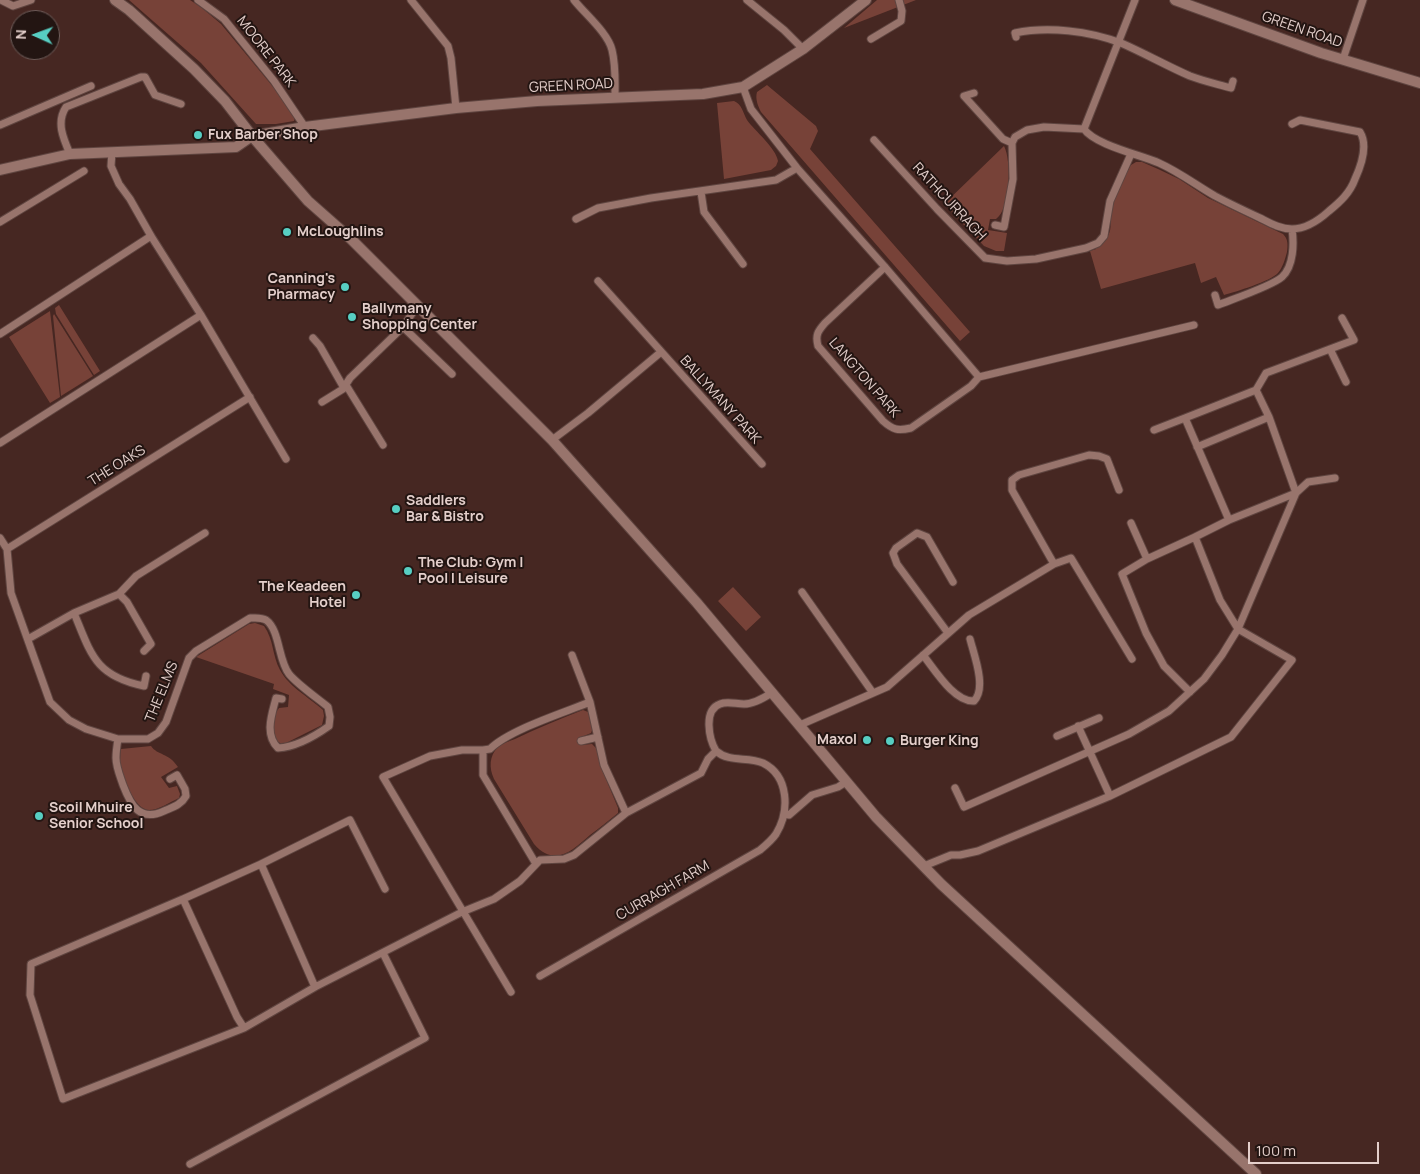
<!DOCTYPE html>
<style>
body{margin:0}
#map{position:relative;width:1420px;height:1174px;overflow:hidden;background:#462722;font-family:Manrope,sans-serif}
canvas{display:block}
.north{position:absolute;left:10px;top:10px;width:50px;height:50px;box-sizing:border-box;background:#231512;border:1px solid #705f5c;border-radius:50%;rotate:272deg;font-size:14px;font-weight:700;line-height:20px;text-align:center;color:#e4cfcb}
.north::after{content:'';display:block;margin:auto;width:18px;height:22px;background:#57cec2;clip-path:polygon(50% 0,100% 100%,50% 72%,0 100%)}
.scale{position:absolute;left:1248px;top:1142px;width:131px;height:22px;box-sizing:border-box;border:2px solid #e4cfcb;border-top:0;padding-left:6px;font-size:15px;line-height:18px;white-space:nowrap;color:#e4cfcb;-webkit-text-stroke:4px #231512;paint-order:stroke}
</style>
<div id="map">
<canvas width="1420" height="1174"></canvas>
<div class="north">N</div>
<div class="scale">100 m</div>
</div>
<script>
const g = document.querySelector('canvas').getContext('2d');
g.lineJoin = 'round';
function paint(path, color) {
  g.fillStyle = color;
  g.fill(path, 'evenodd');
}
function trace(path, color, width, dash) {
  g.strokeStyle = color;
  g.lineWidth = width;
  g.lineCap = dash ? 'butt' : 'round';
  g.setLineDash(dash || []);
  g.stroke(path);
}
function drawText(font, color, halo, rows, align = 'center') {
  g.font = font + ' Manrope,sans-serif';
  g.lineWidth = 4;
  g.setLineDash([]);
  g.textBaseline = 'middle';
  g.strokeStyle = halo;
  g.fillStyle = color;
  for (const [text, x, y, turn = 0] of rows) {
    g.save();
    g.translate(x, y);
    g.rotate((+turn || 0) * Math.PI / 180);
    g.textAlign = isNaN(turn) ? turn : align;
    if (halo) g.strokeText(text, 0, 0);
    g.fillText(text, 0, 0);
    g.restore();
  }
}
const green = new Path2D(`
 M129 0H190L202 8 221 24 293 111 295 117 294 121 276 124H256L201 63Z
 M877 0H916L844 28Z
 M767 85 816 126 818 131 810 149 970 332 960 341 761 112C758 106 755 99 757 92Z
 M734 101C742 104 743 113 747 120 755 131 776 148 778 161L776 166 771 170 724 179 717 103Z
 M1004 146C1012 161 1010 210 996 219H990L988 230 1007 233 1004 251H996L984 246 944 204Z
 M1136 162H1142L1158 169 1179 179 1208 198 1283 234C1288 239 1288 244 1287 252 1285 259 1283 267 1278 273 1271 281 1235 292 1224 295L1216 277 1201 283 1195 263 1101 289 1090 251 1096 249 1095 246C1117 235 1108 226 1112 206 1115 194 1123 181 1128 170L1131 165Z
 M59 305 100 371 94 375 56 314 55 308Z
 M50 311 60 397 50 403 9 337Z
 M54 314 93 376 61 396 53 316Z
 M733 587 761 617 746 631 718 601Z
 M255 623 264 626C274 640 272 655 280 670 289 687 309 697 323 710L324 716 322 725 286 743H280L276 741C272 729 271 718 279 708L288 707 289 695 273 689 274 684 196 657 249 624Z
 M583 710 588 712 593 728 591 733 579 738 581 745 592 744 597 749 601 767 618 808V813C609 820 600 828 590 835 573 850 555 868 534 844L494 779C489 768 489 756 498 747 503 743 510 741 515 739 538 728 560 719 583 710Z
 M151 746C158 756 168 752 178 767L161 777 169 788 177 786 180 794 179 798C170 802 159 810 149 810 135 810 122 777 120 765 120 760 120 755 121 749Z`);
const street = new Path2D(`
 M1 0 13 6 31 0
 M198 0 224 19 274 81 305 127
 M411 0 448 46 451 58 456 108
 M574 0C585 14 608 33 612 50 616 66 615 82 615 98
 M747 0 784 30 803 49
 M1016 37 1015 33C1048 26 1089 31 1121 43 1144 53 1167 66 1190 76 1203 81 1217 84 1231 88L1233 81
 M871 39 901 21 902 11 899 0
 M1343 59 1363 0
 M743 87 751 109 797 168 885 267 979 377 1194 325
 M974 93 964 96 1003 139 1012 143
 M0 125 91 86
 M1084 129C1095 145 1141 155 1159 163 1179 172 1196 185 1215 196 1230 204 1245 211 1260 218 1270 223 1280 229 1292 229 1307 229 1319 220 1329 211 1340 202 1350 193 1355 179 1361 166 1368 145 1360 132L1300 120 1292 124
 M874 140 937 209 985 258 1007 261 1036 259 1086 248 1098 243 1104 236 1110 201 1131 154
 M112 152 111 166 119 184 130 199 151 236 201 315 286 459
 M70 154C63 138 56 122 66 107L141 77H145L155 95 181 104
 M701 192 704 212 743 264
 M576 219 598 208 651 198 776 180 797 168
 M0 222 84 171
 M995 225 1004 227 1013 179 1012 143 1015 137 1027 130 1044 127 1084 129 1135 0
 M885 267 825 323C818 331 815 335 818 346L883 421C893 430 898 431 911 428L971 386 979 377
 M598 281 762 464
 M1215 295 1218 305C1233 299 1272 286 1282 277 1294 266 1294 243 1292 229
 M403 327 452 374
 M0 334 151 236
 M313 338 320 346 344 388
 M1330 349 1346 382
 M346 385 383 445
 M322 402 343 389 350 378 403 327 417 306
 M1185 418 1256 390
 M1154 430 1185 418 1229 520 1195 537
 M552 440 588 413 661 352
 M0 443 201 315
 M1197 447 1269 417
 M1229 520 1296 493 1269 417 1256 390 1266 373 1354 340 1342 318
 M1131 523 1147 559
 M0 538 7 549 250 397
 M7 549 11 593 50 702 69 720 86 729 118 739H148L158 733 166 722 189 658 196 651 250 618C255 618 261 617 266 620 280 630 278 660 289 674 297 684 317 698 328 707L330 717 329 726C315 736 295 747 278 748 264 734 272 714 276 698L282 699
 M1054 564 1012 490V480L1019 475 1089 455 1099 456 1107 459 1119 490
 M802 592 873 693
 M119 594 127 602 151 644 144 651
 M74 613C91 654 95 676 144 686L146 676
 M948 633 897 564 893 553 896 548 917 533 927 537 953 582
 M28 639 74 613 119 594 136 576 205 533
 M572 655 590 702
 M923 655C935 670 954 702 974 701 987 688 974 655 970 639
 M800 725 887 687 969 615 1054 564 1071 558 1132 659
 M1057 736 1099 718
 M118 739C117 745 116 752 116 758 116 767 120 776 123 785 131 806 140 822 164 811 173 807 181 805 186 796L185 789 177 775 170 779
 M581 741 598 737
 M483 750 490 749C509 730 563 713 590 702L604 765 626 813
 M955 788 964 807 1129 734 1169 711 1204 679 1222 655 1238 629 1296 493 1308 482 1335 478
 M1110 796 1231 737 1292 660 1238 629 1220 600 1195 537 1147 559 1122 574 1146 633 1164 666 1190 692
 M785 814 789 815 812 795 838 787 846 782
 M261 864 350 820 385 889
 M924 866 951 855H960L978 851 1110 796 1078 726
 M183 899 31 964 30 995 63 1099 244 1028 237 1017 183 899 261 864 315 987
 M540 976 760 850C766 845 772 840 776 834 790 811 789 776 763 763 747 756 730 763 716 751
 M511 992 383 777 430 756 462 750H483V775L536 864
 M244 1028 315 987 462 912 494 899 520 881 540 860 564 859 574 855 626 813 701 773 708 759 716 751C709 739 703 710 720 704 727 701 736 704 744 704 754 704 764 698 773 692
 M190 1164 425 1038 383 953`);
const secondary = new Path2D(`
 M115 0 129 10 194 69 225 101 252 136 308 201 351 239 552 440 697 603 876 817 941 884 1256 1174
 M1175 0 1321 53 1420 83
 M0 170 70 154 236 147 252 136 305 127 456 108 537 101 703 94 743 87 803 49 866 0`);
const markers = [
 [198,135,5,"#57cec2"],
 [287,232,5,"#57cec2"],
 [345,287,5,"#57cec2"],
 [352,317,5,"#57cec2"],
 [396,509,5,"#57cec2"],
 [408,571,5,"#57cec2"],
 [356,595,5,"#57cec2"],
 [867,740,5,"#57cec2"],
 [890,741,5,"#57cec2"],
 [39,816,5,"#57cec2"]
];
const streetNames = [
 ["GREEN ROAD",1302,30,19],
 ["MOORE PARK",266,52,52],
 ["GREEN ROAD",571,86,-3],
 ["RATHCURRAGH",949,202,47],
 ["LANGTON PARK",864,378,49],
 ["BALLYMANY PARK",720,400,48],
 ["THE OAKS",117,466,-32],
 ["THE ELMS",162,692,-68],
 ["CURRAGH FARM",663,891,-30]
];
const poiNames = [
 ["Fux Barber Shop",208,135],
 ["McLoughlins",297,232],
 ["Canning's",335,279,"right"],
 ["Pharmacy",335,295,"right"],
 ["Ballymany",362,309],
 ["Shopping Center",362,325],
 ["Saddlers",406,501],
 ["Bar & Bistro",406,517],
 ["The Club: Gym |",418,563],
 ["Pool | Leisure",418,579],
 ["The Keadeen",346,587,"right"],
 ["Hotel",346,603,"right"],
 ["Maxol",857,740,"right"],
 ["Burger King",900,741],
 ["Scoil Mhuire",49,808],
 ["Senior School",49,824]
];
paint(green, '#774238');
trace(street, '#5f4540', 9);
trace(secondary, '#5f4540', 12);
trace(street, '#98746c', 7);
trace(secondary, '#98746c', 10);
for (const [x, y, r, color] of markers) {
  const dot = new Path2D();
  dot.arc(x, y, r, 0, 2 * Math.PI);
  g.fillStyle = color;
  g.fill(dot);
  trace(dot, '#231512', 2);
}
drawText('14px', '#e4cfcb', '#231512', streetNames);
drawText('bold 14px', '#e4cfcb', '#231512', poiNames, 'left');
</script>
